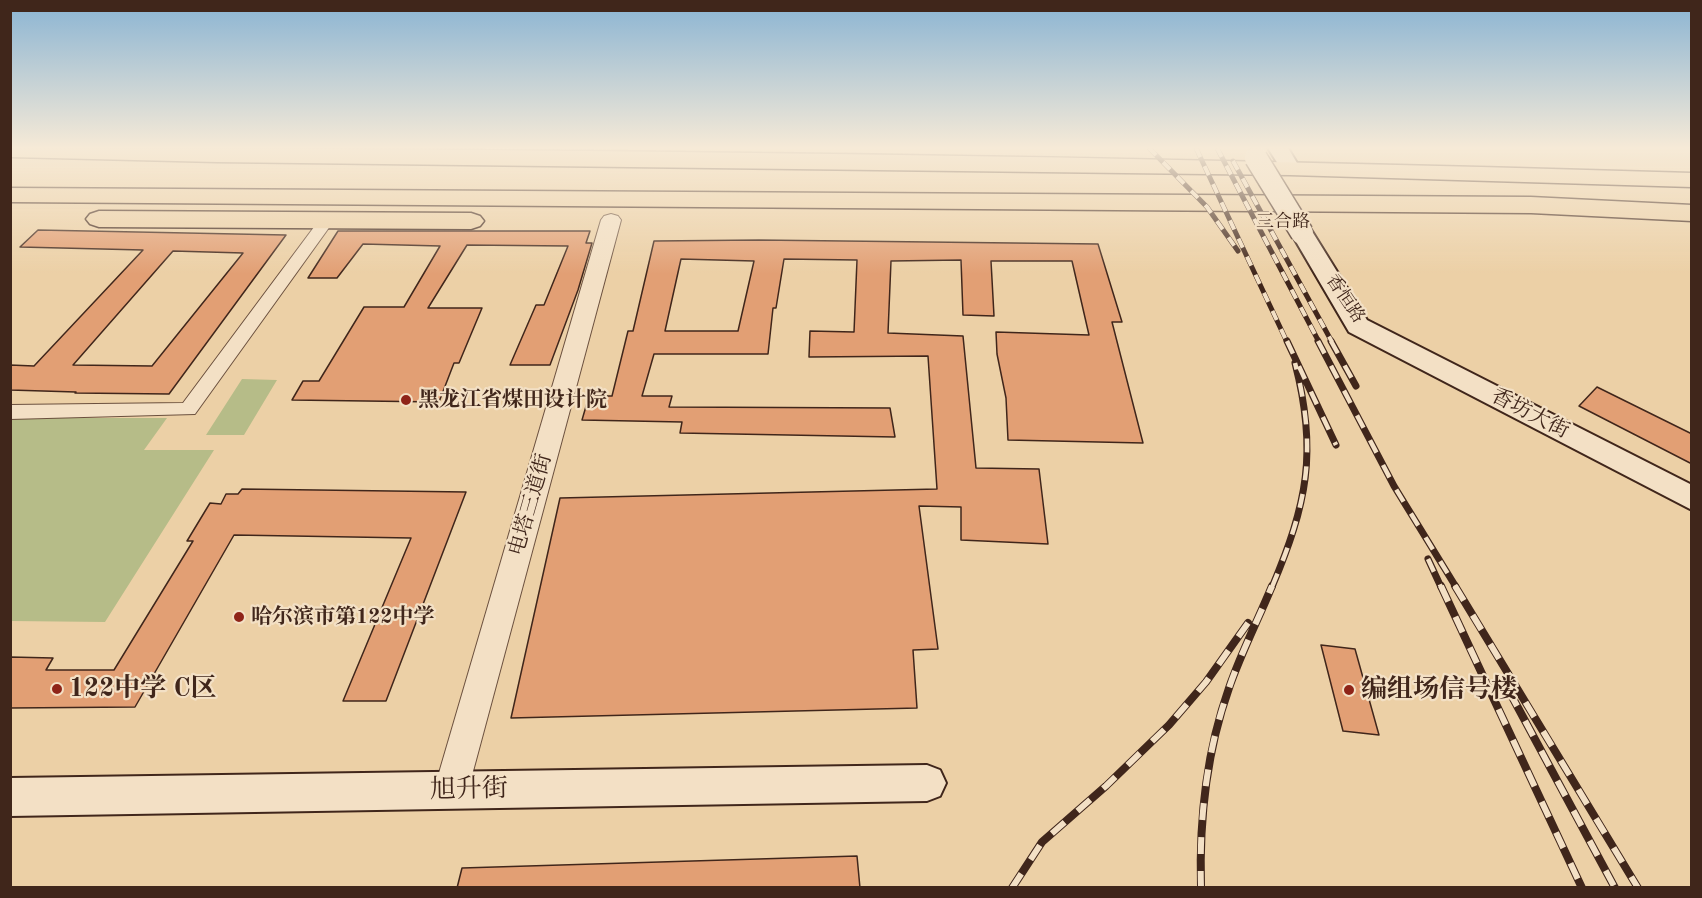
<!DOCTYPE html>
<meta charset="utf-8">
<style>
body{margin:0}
#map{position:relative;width:1702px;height:898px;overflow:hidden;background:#ecd0a6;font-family:"Old Standard TT",serif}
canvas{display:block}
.frame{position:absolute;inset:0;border:12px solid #40261b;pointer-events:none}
</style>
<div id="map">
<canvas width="1702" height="898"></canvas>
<div class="frame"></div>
</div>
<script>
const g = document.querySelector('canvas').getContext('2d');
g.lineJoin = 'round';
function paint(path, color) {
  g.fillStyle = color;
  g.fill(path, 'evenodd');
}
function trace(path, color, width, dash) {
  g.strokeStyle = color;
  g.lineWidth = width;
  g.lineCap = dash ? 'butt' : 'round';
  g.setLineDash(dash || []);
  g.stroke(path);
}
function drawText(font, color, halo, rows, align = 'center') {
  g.font = font + ' "Old Standard TT","Noto Serif SC",serif';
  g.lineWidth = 4.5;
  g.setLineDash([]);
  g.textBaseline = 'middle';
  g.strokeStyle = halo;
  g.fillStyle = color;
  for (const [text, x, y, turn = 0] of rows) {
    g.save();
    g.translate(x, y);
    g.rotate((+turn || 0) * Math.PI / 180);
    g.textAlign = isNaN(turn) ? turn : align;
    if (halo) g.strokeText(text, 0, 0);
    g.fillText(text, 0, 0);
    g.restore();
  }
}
const green = new Path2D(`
 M242 379 277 380 244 435H206Z
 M11 418H167L144 450H214L105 622 11 621Z`);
const building = new Path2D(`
 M38 230 286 235 169 394 75 393 76 392 10 390V365L34 366 143 250 20 247ZM173 251 243 253 152 366 73 365Z
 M338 231H590L586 243H592L578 290 550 365H510L536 305H544L568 246 467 245 428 308H482L459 363H454L439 402 292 400 303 381H319L364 307H404L440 246 363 244 337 278H308Z
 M759 240 1098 244 1122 322H1112L1143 443 1008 440 1006 398 997 354 996 332 1089 335 1072 261H991L994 316 963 315 961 260 891 261 888 333 963 336 976 468 1039 469 1048 544 961 540V507L919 506 938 649 913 650 917 708 511 718 560 498 937 489 928 356 809 357 810 331 854 332 857 260 784 259 776 308H773L768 354H654L642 396H672L669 407 890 408 895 437 680 433 682 422 582 420 589 396H612L628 331H633L654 241ZM681 259 754 261 738 331H665Z
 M1597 387 1692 434V464L1579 406Z
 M242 489 466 492 386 701H343L411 538 234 535 135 707 10 708V657L53 658 46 670H114L193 541H187L210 503 221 504 226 494H238Z
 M1321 645 1355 649 1379 735 1343 731Z
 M857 856 860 888H457L462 868Z`);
const minor = new Path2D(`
 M325 217 333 222 195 414 10 419V405L183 403 320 219Z`);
const tertiary = new Path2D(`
 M611 214 618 216 621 220 468 790 463 802 451 807 439 802 434 790 601 220 604 216Z`);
const secondary = new Path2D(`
 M1268 148H1288L1300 168 1297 172H1283Z
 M1302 226 1310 228 1367 320 1692 485V510L1349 332 1291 233 1294 228Z
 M927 765 940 770 946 783 940 796 927 801 10 816V778Z`);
const trunk = new Path2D(`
 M10 148C571 148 1131 156 1692 173V187L1290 175 217 162 10 157Z
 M10 188 1531 197 1692 205V221L1531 213 10 202Z
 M99 211 471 213 480 216 484 221 480 226 471 229 99 227 90 224 86 219 90 214Z`);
const railFar2 = new Path2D(`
 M1149 148 1207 207 1238 251
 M1196 148 1287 342
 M1217 148 1319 342
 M1233 161 1332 342`);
const railFar1 = new Path2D(`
 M1287 341 1336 445
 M1318 341 1394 486 1456 587
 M1331 341 1356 386
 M1428 559 1441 587
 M1272 587C1307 504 1318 452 1295 363`);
const rail = new Path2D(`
 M1441 586 1582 888
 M1455 586 1638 888
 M1509 691 1615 888
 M1012 888 1042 842 1106 786 1169 725 1206 682 1248 623
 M1201 888C1199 820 1206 753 1229 688 1241 653 1258 620 1272 586`);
const secondaryBridge = new Path2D(`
 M1256 158 1302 233`);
const markers = [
 [406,400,6,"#8f2418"],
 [239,617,6,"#8f2418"],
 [57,689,6,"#8f2418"],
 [1349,690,6,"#8f2418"]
];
const farStreetnames = [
 ["三合路",1283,222],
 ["香恒路",1345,299,56]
];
const poiNames = [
 ["黑龙江省煤田设计院",418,400],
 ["哈尔滨市第122中学",251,617]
];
const streetNames = [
 ["香坊大街",1530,414,27],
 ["电塔三道街",531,505,-74]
];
const nearPoinames = [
 ["122中学 C区",69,689],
 ["编组场信号楼",1361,690]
];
const nearStreetnames = [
 ["旭升街",469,790,-1]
];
paint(green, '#b6bc88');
paint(building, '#e29f74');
trace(building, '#40261b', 1.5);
trace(minor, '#6b503e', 2);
trace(tertiary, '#6b503e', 2);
trace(secondary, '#40261b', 4);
trace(trunk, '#40261b', 3);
paint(minor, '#f3e0c5');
paint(tertiary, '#f3e0c5');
paint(secondary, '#f3e0c5');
paint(trunk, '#ecd0a6');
trace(railFar2, '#40261b', 5);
trace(railFar1, '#40261b', 7);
trace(rail, '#40261b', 8);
trace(railFar2, '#f3e0c5', 4, [10]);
trace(railFar1, '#f3e0c5', 4.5, [14]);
trace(rail, '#f3e0c5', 6, [17]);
trace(secondaryBridge, '#40261b', 25, []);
trace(secondaryBridge, '#f3e0c5', 22);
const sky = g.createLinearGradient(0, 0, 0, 274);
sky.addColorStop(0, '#8ab4d3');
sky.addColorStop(0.54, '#f6ead7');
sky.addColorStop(1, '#f6ead700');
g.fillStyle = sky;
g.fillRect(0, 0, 1702, 274);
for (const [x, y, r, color] of markers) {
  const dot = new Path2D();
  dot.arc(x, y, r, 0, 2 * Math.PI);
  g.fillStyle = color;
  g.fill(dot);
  trace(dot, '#f3e0c5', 2);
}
drawText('18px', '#40261b', '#f3e0c5', farStreetnames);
drawText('bold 21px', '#40261b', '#f3e0c5', poiNames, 'left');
drawText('21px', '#40261b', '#f3e0c5', streetNames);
drawText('bold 26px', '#40261b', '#f3e0c5', nearPoinames, 'left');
drawText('26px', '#40261b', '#f3e0c5', nearStreetnames);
</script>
